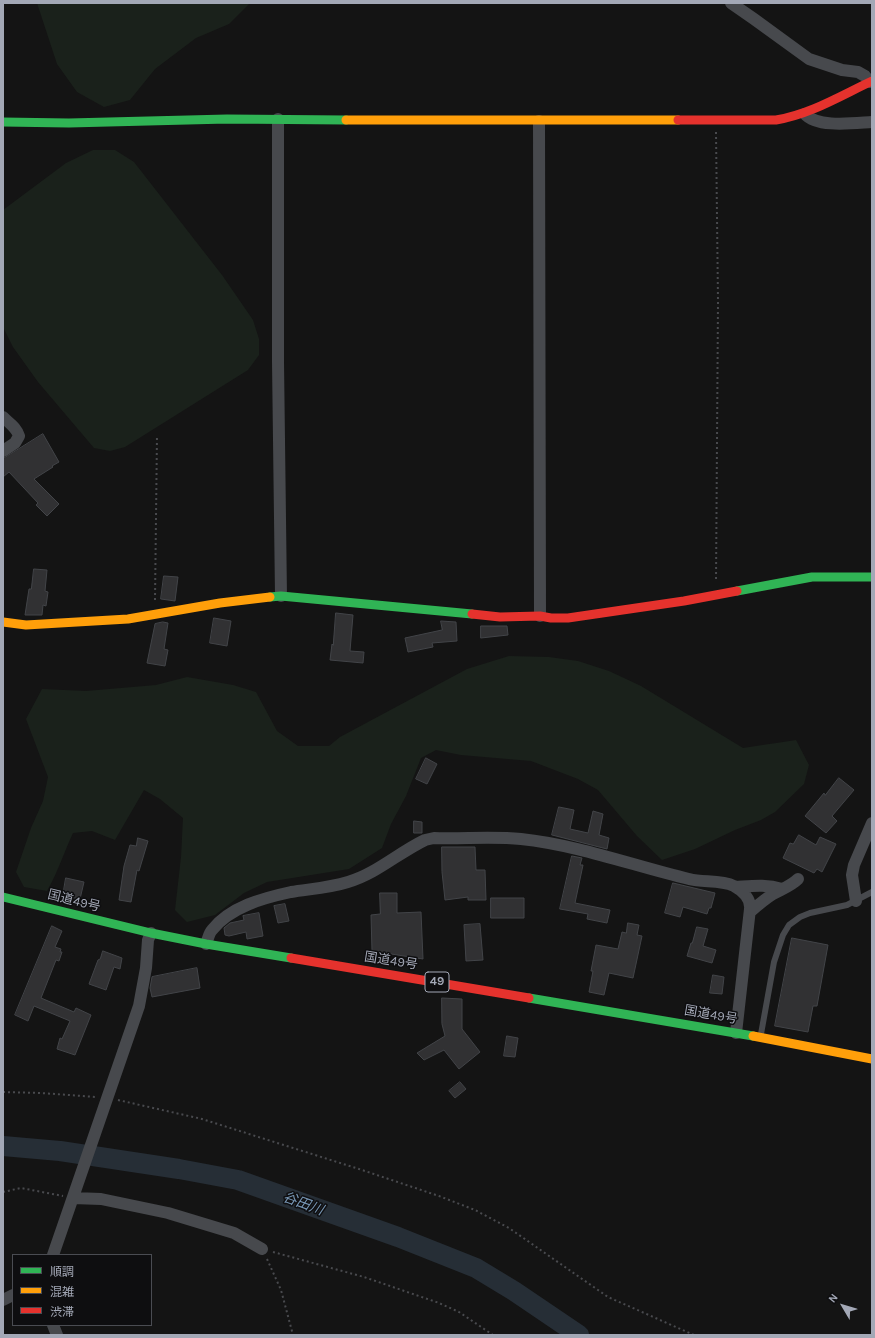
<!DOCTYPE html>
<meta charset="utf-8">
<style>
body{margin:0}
#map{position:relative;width:875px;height:1338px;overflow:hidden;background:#141414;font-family:Karla,"Noto Sans JP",sans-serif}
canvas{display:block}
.frame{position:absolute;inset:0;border:4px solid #a3a8b6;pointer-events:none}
.legend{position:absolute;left:12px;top:1254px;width:140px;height:72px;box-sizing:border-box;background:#0e0e10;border:1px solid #4a4c52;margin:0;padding:5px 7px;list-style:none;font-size:12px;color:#a3a8b6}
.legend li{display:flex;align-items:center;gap:8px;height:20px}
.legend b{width:20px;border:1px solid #4a4c52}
.north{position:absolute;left:823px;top:1286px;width:40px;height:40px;-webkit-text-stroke:3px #0e0e10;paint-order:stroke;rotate:308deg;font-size:11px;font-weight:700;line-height:16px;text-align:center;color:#a3a8b6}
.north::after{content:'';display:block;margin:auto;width:14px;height:18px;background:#a3a8b6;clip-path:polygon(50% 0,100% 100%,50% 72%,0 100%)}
</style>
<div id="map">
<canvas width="875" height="1338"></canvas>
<div class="frame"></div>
<ul class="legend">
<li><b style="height:5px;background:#30b455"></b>順調</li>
<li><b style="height:5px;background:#ff9f0a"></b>混雑</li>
<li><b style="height:5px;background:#e5322d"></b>渋滞</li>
</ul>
<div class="north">N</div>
</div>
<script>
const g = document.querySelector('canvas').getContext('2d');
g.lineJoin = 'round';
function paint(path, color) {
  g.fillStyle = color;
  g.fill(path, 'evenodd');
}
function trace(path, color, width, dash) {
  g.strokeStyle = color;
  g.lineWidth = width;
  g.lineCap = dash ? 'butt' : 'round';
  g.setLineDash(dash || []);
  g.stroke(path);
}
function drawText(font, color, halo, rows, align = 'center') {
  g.font = font + ' Karla,"Noto Sans JP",sans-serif';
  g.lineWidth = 3;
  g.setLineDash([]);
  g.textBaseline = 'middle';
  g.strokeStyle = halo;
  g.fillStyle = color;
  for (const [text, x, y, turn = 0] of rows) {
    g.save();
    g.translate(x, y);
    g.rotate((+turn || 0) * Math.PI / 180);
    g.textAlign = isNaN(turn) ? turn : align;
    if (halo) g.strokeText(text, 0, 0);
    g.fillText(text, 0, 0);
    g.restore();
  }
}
const green = new Path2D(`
 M37 3H250L229 24 196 38 155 69 130 100 104 107 77 92 57 64Z
 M93 150H115L134 162 222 275 253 320 259 339V355L248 370 125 447 110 451 94 448 38 382 13 347 3 327V210L66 163Z
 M509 656 549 657 578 661 609 671 641 686 743 748 796 740 809 765 804 784 775 812 761 820 735 830 695 849 662 860 637 836 598 790 578 779 531 761 461 755 436 750 421 758 406 796 391 824 382 848 349 869 267 882 244 893 215 915 187 922 175 910 181 857 183 818 160 799 144 790 115 840 92 831 73 833C64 852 58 872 47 891L24 887 16 872 31 828 43 801 48 777 26 719 42 689 86 691 156 685 187 677 233 685 256 692 277 731 298 746H329L340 737 467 669Z`);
const river = new Path2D(`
 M3 1146 60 1151 179 1169 238 1180 398 1237 476 1268 514 1291 579 1335`);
const building = new Path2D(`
 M43 434 59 462 52 466 53 467 34 479 59 504 47 516 36 505 38 503 9 472 3 477V459Z
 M34 569 47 570 45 591 48 592 46 606 43 605 42 615H25L29 589H31Z
 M164 576 178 577 175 601 161 599Z
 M336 613 353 615 350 651 364 652 363 663 330 660 332 644 333 645Z
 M214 618 231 621 227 646 210 643Z
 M441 621 456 622 457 641 432 643 433 647 408 652 405 638 442 630Z
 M163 622 168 623 164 649 168 650 165 666 147 663 155 624Z
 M481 626H507L508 635 481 638Z
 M426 758 437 764 427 784 416 779Z
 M839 778 854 790 832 816 837 821 826 833 805 816 824 793 825 795Z
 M559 807 574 810 570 829 588 833 593 811 603 814 599 835 609 838 607 849 552 835Z
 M414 821 422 822V833H414Z
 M799 835 816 845 820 837 836 844 822 872 817 869 814 873 783 858 790 843 793 844Z
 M138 838 148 841 139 871 137 870 131 902 119 900 124 866 130 845 136 846Z
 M442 847H475L476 870H485L486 900H468V897L445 900 442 872Z
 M572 856 582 858 580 865H583L575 903 610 910 607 923 587 919 588 914 560 909Z
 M66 878 84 882 80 899 63 896Z
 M673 883 715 893 711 908H709L707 914 683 907 680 917 665 913Z
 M380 893H397V913L421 912 423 959 372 951 371 915 380 914Z
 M491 898H524V918H491Z
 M285 904 289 921 278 923 274 906Z
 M259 913 263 936 247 939 246 932 229 936 225 935 224 928 230 923 244 920 243 916Z
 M628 923 639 925 637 935 642 936 633 978 609 973 604 995 589 992 593 971H591L596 945 618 949 622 932 626 933Z
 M480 924 483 960 466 961 464 925Z
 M52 926 62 931 55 947 61 949 60 952H62L59 961 56 960 41 998 74 1012 76 1008 91 1015 75 1055 57 1049 60 1038 62 1039 70 1021 34 1006 28 1021 15 1015Z
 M697 927 708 929 703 946 716 950 712 963 687 956 691 943H692Z
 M792 938 828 945 817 1006H813L808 1032 775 1026Z
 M103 951 122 958 120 969 114 967 106 990 89 984 98 960 100 959Z
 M197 968 200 988 152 997 150 988 152 977Z
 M713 975 724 977 722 994 710 993Z
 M442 998 462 999V1029L480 1052 459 1069 444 1050 424 1060 417 1053 445 1036 442 1024Z
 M507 1036 518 1038 515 1057 504 1056Z
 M460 1082 466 1089 455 1098 449 1091Z`);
const path = new Path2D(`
 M716 132 718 301 716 582
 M155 600 157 435
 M3 1092 41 1093 96 1097
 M118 1100 202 1119 359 1169 439 1196 475 1210 509 1228 608 1297 694 1335
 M3 1192 21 1188 63 1196
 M273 1252 364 1277 439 1303 459 1312 493 1335
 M267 1259 281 1290 293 1335`);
const lane = new Path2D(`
 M761 1034 774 962 783 935 789 925 800 917 810 913 847 905 872 892`);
const street = new Path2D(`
 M731 3 754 19 809 59 842 70 858 72 865 76 870 82
 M805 114C817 128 854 123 872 122
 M278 119V362L281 596
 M539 121 540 616
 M3 417C9 423 17 428 19 436L15 443 3 451
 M736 887C752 886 766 884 782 889
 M856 901 852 875 854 865 872 823
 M750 912C758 905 765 899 773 894 782 889 791 886 798 879
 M206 944C208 939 209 933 212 930 230 907 263 898 291 892 309 889 329 888 348 882 376 874 398 853 425 840L434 838C463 839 493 836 521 839 578 845 634 866 689 879 703 883 720 879 734 886 743 891 751 899 750 909L736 1033
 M73 1198 101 1199 168 1213 234 1233 262 1249
 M53 1255 139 1006 146 968 148 940 151 933
 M3 1300 13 1295
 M53 1325 57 1335`);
const fast = new Path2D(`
 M3 122 69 123 227 119 346 120
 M737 591 812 577H872
 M270 597 281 596 472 614
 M3 897 151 933 206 944 291 958
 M529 998 753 1036`);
const slow = new Path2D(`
 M346 120H678
 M3 622 26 625 128 619 220 603 270 597
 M753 1036 872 1059`);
const jam = new Path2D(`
 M678 120H776C811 114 840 96 872 81
 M472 614 500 617 540 616 551 618H568L684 601 737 591
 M291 958 529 998`);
const shields = [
 [437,982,24]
];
const shieldNames = [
 ["49",437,982]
];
const streetNames = [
 ["国道49号",74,901,14],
 ["国道49号",391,961,9],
 ["国道49号",711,1015,10]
];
const waterNames = [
 ["谷田川",303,1204,20]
];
paint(green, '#1a211b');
trace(river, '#262e36', 20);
paint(building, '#313133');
trace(building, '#424448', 1);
trace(path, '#494a4e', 2, [2, 3]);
trace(lane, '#47494d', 6);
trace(street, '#47494d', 12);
trace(fast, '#30b455', 9);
trace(slow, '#ff9f0a', 9);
trace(jam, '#e5322d', 9);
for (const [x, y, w] of shields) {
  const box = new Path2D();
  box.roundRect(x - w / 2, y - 10, w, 20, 3);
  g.fillStyle = '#0e0e10';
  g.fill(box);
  trace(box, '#a3a8b6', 1);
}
drawText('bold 12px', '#a3a8b6', null, shieldNames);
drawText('13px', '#a3a8b6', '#0e0e10', streetNames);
drawText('italic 14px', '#7796b4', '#0e0e10', waterNames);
</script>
